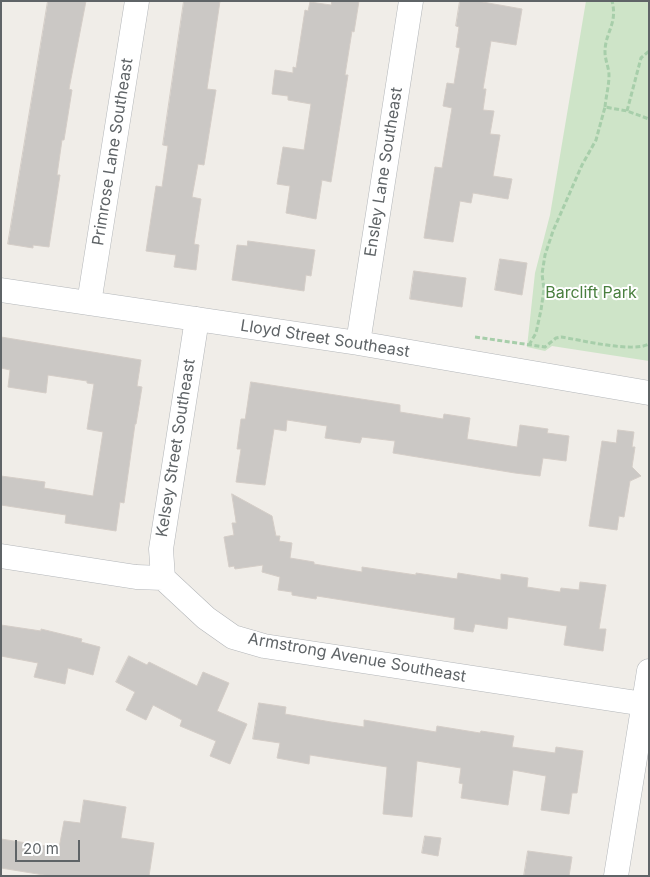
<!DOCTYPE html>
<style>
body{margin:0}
#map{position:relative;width:650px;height:877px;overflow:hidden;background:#f0ede8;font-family:Inter,sans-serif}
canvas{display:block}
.frame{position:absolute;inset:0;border:2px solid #5f6467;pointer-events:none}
.scale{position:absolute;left:15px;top:840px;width:65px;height:22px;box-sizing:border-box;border:2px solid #5f6467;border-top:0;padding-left:6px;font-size:15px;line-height:18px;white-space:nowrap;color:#5f6467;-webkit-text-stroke:4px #fff;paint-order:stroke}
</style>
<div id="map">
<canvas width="650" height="877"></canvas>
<div class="frame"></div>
<div class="scale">20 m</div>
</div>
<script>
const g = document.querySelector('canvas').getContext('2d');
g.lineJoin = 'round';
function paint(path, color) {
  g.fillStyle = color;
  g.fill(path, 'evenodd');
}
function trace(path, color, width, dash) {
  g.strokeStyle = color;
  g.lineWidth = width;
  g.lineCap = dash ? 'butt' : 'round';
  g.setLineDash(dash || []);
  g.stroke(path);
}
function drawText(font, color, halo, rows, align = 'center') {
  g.font = font + ' Inter,sans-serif';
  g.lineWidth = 4;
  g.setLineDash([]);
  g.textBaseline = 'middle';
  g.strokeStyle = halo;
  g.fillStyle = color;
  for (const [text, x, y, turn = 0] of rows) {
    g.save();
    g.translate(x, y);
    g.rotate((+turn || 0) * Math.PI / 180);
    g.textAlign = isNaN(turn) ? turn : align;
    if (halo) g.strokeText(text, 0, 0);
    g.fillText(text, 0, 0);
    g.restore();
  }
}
const green = new Path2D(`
 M586 1H649V361L552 346 545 351 527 347 535 273 550 215Z`);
const building = new Path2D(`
 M48 1H86L69 89 72 90 64 140H62L57 175H60L49 247 33 245V248L8 244Z
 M184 1H220L207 89 216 90 204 165 198 164 192 197 201 199 194 244 199 245 196 270 174 267 176 255 146 251 156 186 162 187 168 146 163 145Z
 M332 1H359L354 32 352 31 345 75H348L331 182 322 180 316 219 286 213 290 186 277 184 283 147 304 150 311 104 288 100V96L272 94 275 70 293 73V67L296 68 305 10 308 11 310 2 331 5Z
 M460 1H477L522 9 516 45 491 41 483 89H486L483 110 494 111 490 134 500 135 493 176 512 179 508 199 473 193 471 203 460 201 453 242 424 238 435 167 442 168 452 108 443 106 447 83 454 84 460 48 456 47 459 27 456 26Z
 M248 241 315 250 311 276 306 275 304 291 232 280 237 245 247 246Z
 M500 259 527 263 522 295 495 290Z
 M414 271 466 278 462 307 410 299Z
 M1 337 141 360 137 386 142 387 136 424H135L124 503 120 502 116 531 65 523 66 515 1 505V476L45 482 44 488 93 496 103 432 87 429 94 384 87 383V381L48 375 46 393 8 387 10 370 1 368Z
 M251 382 400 405V412L443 419 444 414 470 418 467 439 517 447 520 425 548 429 547 433 569 436 566 461 543 458 540 476 515 473 393 453 395 441 362 437 360 443 325 438 327 426 287 420 286 431 274 429 265 485 236 482 241 449H237L241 419H245Z
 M618 430 634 432 632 447H635L632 467 641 476 630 481 624 517 619 516 617 530 589 526 602 441 616 443Z
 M232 494 272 516 276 536H280L279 541 292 543 290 558 314 562V564L362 572V567L416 575V573L457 579 458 573 501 580V574L528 578 527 587 560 592 561 588 579 590 580 582 606 585 599 629H606L603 651 564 645 567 626 508 617 507 629 475 624 473 632 454 629 455 618 317 596 316 599 292 595V592L278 590 280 577 262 572 263 565 235 569 234 566 229 567 224 537 234 535 232 523H236Z
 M1 625 41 631V629L82 639 81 642 100 647 93 675 68 668 65 684 34 677 38 663 1 656Z
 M129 656 147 665 149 662 197 686 203 672 229 683 217 711 247 724 230 764 210 756 216 741 180 726 182 720 153 705 146 720 126 710 135 692 116 682Z
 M259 703 286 707 285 714 331 722 364 727V720L436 732 437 726 480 733 481 731 514 736 512 747 555 753 556 747 583 751 577 793H572L569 814 541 810 546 776 513 770 508 805 461 798 463 784 459 783 461 768 417 761 412 817 383 814 387 767 310 755 309 764 277 758 280 743 253 739Z
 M84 800 126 807 121 838 154 843 149 876H50L1 868V839L59 848 64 821 80 823Z
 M425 836 441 838 438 856 422 853Z
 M528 851 572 857 569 876H524Z`);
const path = new Path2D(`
 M605 107C606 96 609 86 609 75 609 68 605 60 605 52 605 32 618 24 612 1
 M627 111 641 58 649 51
 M475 337 545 347 556 338 561 337C581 340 633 353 649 344
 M529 345 536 333 541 310 544 289 542 274 545 255 553 231 582 165 596 140 605 107 627 111 649 119`);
const minor = new Path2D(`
 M1 290 358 343 649 393
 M89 303 137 1
 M358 343 411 1
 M1 556 136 577 163 578 206 618 233 637 264 646 644 704
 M163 578 161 549 197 319
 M616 876 649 671`);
const streetNames = [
 ["Primrose Lane Southeast",113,152,-81],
 ["Ensley Lane Southeast",384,172,-81],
 ["Lloyd Street Southeast",325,339,9],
 ["Kelsey Street Southeast",176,448,-81],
 ["Armstrong Avenue Southeast",357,658,10]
];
const parkNames = [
 ["Barclift Park",591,293]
];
paint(green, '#cee4c8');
paint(building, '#cbc8c5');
trace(building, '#d4cdc7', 1);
trace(minor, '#b3b6b9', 25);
trace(path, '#a7ceaa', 3, [5, 2.5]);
trace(minor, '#fff', 24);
drawText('16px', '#5f6467', '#fff', streetNames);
drawText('16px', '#497f3e', '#fff', parkNames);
</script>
